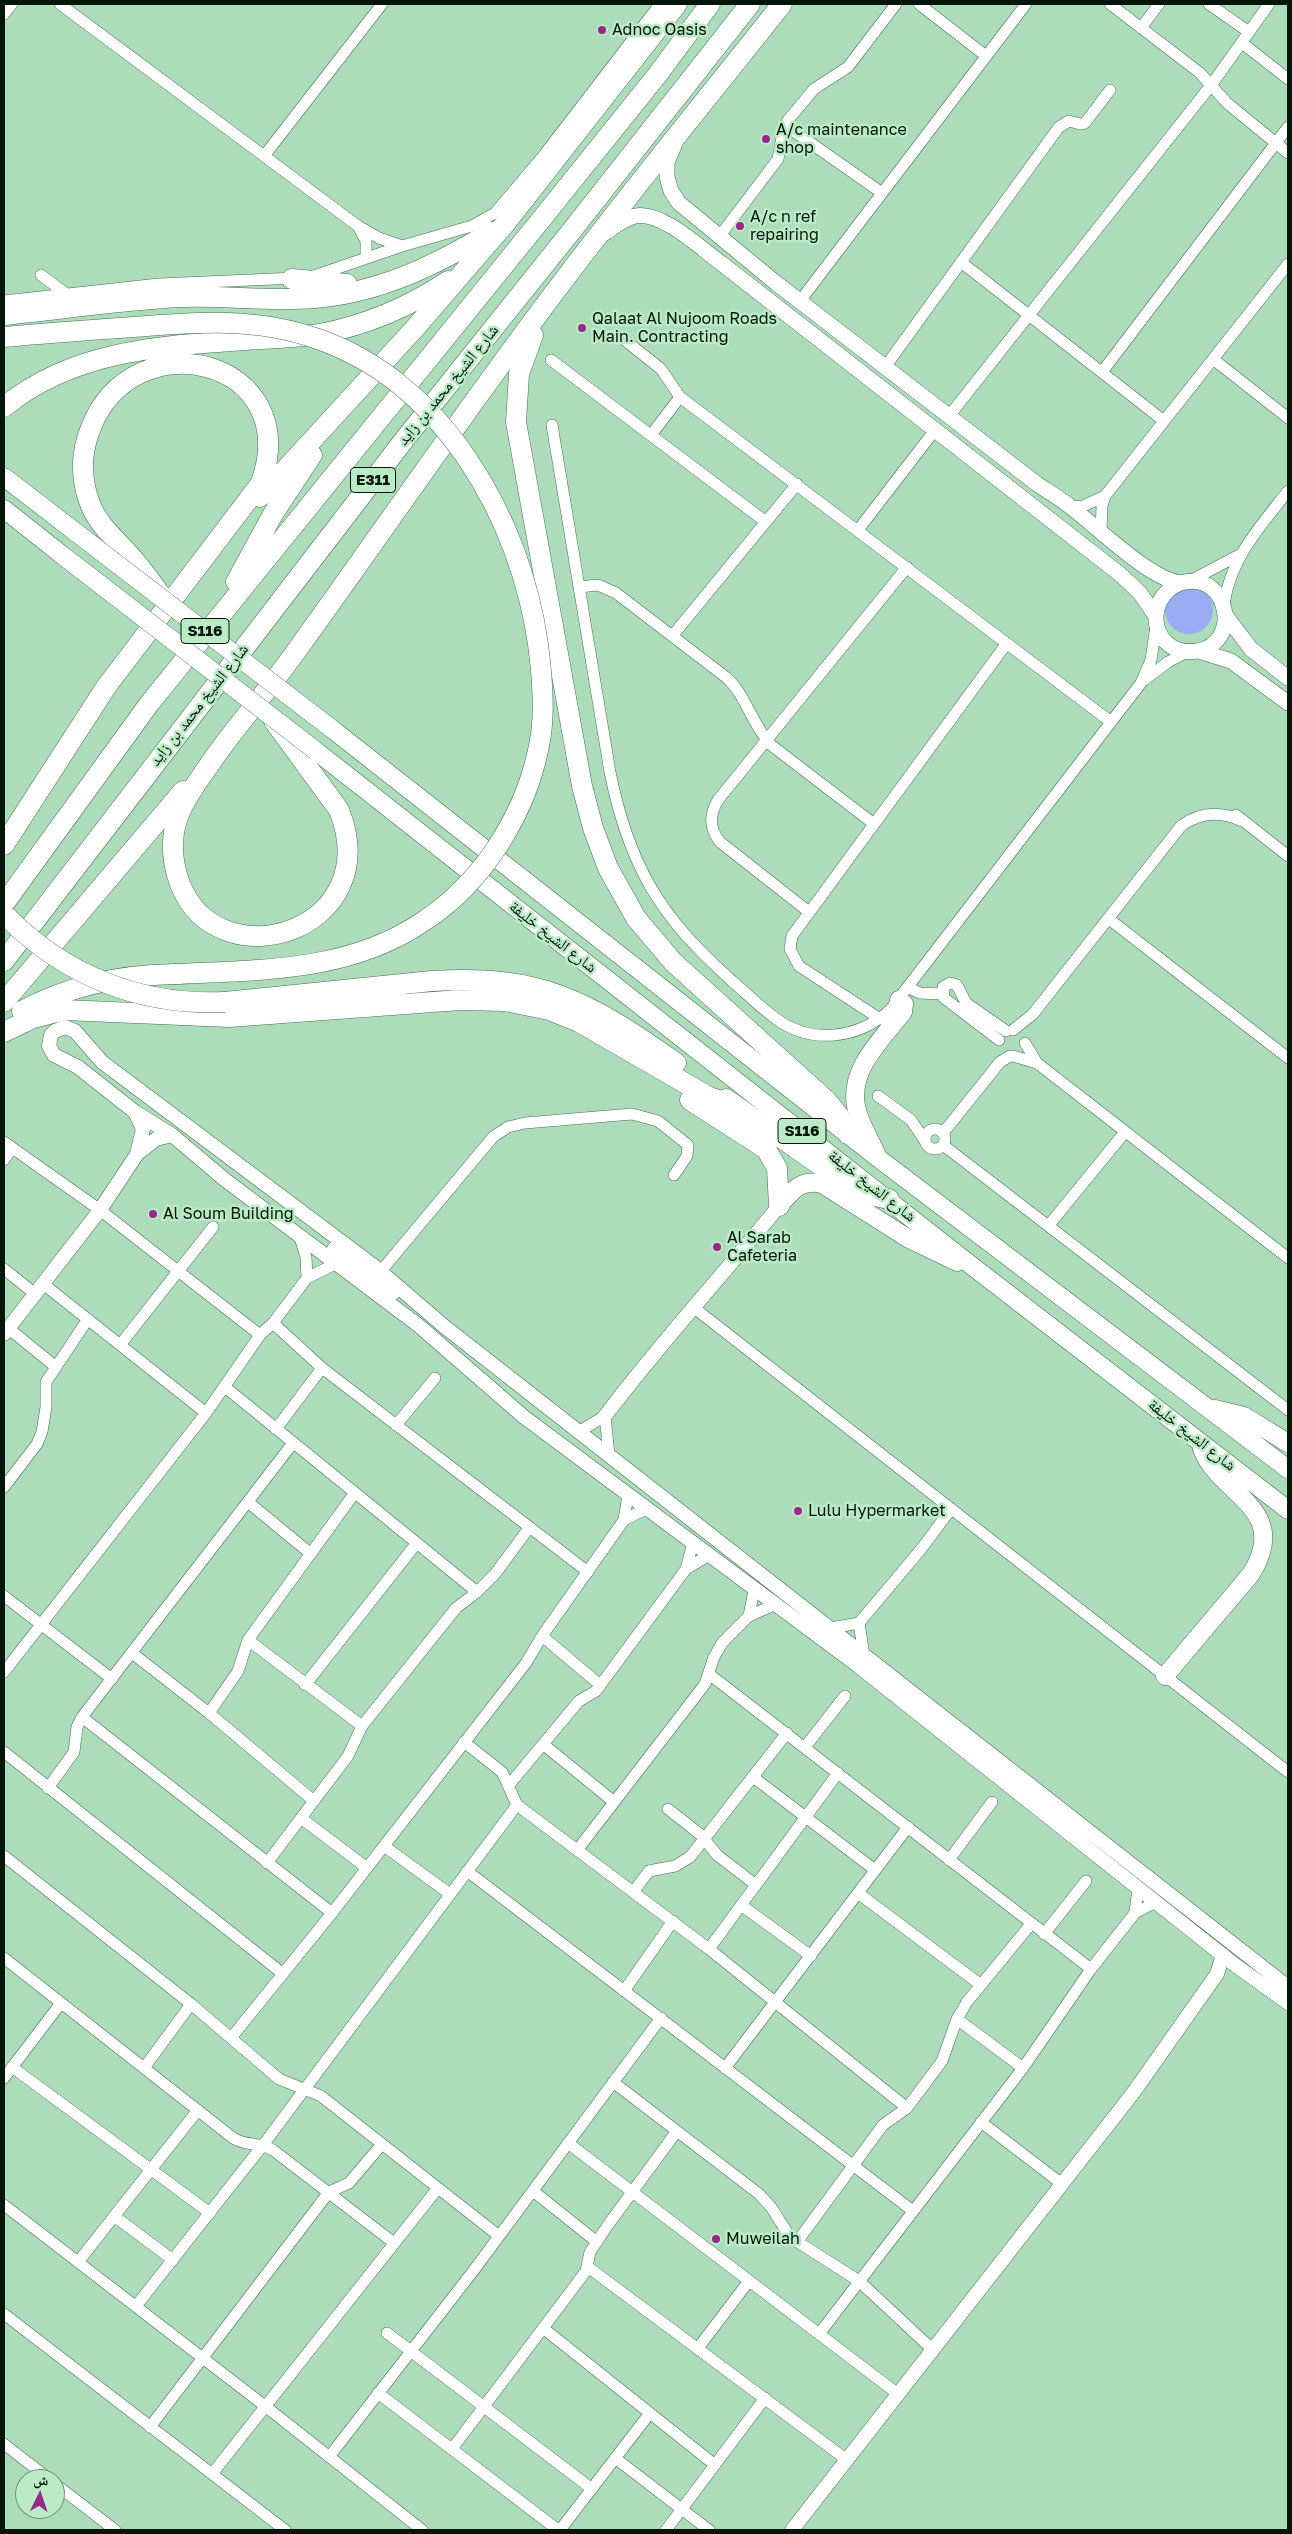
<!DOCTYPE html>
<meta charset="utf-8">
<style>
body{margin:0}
#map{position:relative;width:1292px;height:2534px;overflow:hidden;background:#addcba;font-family:"Golos Text","Noto Naskh Arabic",sans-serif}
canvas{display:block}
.frame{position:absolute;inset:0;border:5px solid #041509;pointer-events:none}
.north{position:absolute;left:15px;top:2469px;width:50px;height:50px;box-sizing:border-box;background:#baeac6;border:1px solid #71957a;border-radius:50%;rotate:4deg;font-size:14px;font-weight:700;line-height:20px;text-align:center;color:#041509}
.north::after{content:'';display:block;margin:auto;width:18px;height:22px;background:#96298a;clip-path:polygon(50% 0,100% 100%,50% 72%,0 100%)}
</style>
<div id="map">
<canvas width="1292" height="2534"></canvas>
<div class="frame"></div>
<div class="north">ش</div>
</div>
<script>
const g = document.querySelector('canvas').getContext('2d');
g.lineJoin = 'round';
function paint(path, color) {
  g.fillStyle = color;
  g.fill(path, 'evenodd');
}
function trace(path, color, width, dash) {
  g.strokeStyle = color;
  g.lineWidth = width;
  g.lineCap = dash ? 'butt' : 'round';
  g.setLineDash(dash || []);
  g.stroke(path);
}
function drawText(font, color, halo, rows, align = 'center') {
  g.font = font + ' "Golos Text","Noto Naskh Arabic",sans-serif';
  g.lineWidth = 5;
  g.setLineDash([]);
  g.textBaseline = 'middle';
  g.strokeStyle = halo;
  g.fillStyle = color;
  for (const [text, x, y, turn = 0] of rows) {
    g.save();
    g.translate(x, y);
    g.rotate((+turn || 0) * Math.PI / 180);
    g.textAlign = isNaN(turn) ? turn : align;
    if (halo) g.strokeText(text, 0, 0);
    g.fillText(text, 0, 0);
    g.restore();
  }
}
const green = new Path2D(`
 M1165 610a24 24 0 1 1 48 0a24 24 0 1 1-48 0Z`);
const minor = new Path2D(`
 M60 4 358 226 379 238 402 246
 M919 4 986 56
 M1110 4 1200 73 1227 103 1288 153
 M1209 4 1249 32
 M4 14 12 4
 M1141 28 1159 4
 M1242 43 1288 79
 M785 125 882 193
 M264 156 382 4
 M359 228 366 241V258
 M719 237 778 159 783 132 788 120 814 89 848 67 896 4
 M961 262 1164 421
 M41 275 65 293
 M314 276 402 246 472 226 495 213 544 155 660 4
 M4 301 159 284 296 278
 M800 301 1026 4
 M621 337 661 369 680 397 1111 722
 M1213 359 1288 418
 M551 360 766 522
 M885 367 1059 127 1069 121 1080 124 1085 123 1110 90
 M1102 372 1288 127
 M949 416 1212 84 1269 4
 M552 425 610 772C618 812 630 851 650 886 672 924 700 952 732 981 746 993 760 1007 775 1018 811 1045 858 1039 890 1010L1141 683 1151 660 1156 626
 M651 435 680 397
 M1071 507 1083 506 1105 496
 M858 530 935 430
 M1101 531 1102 506 1105 496 1288 264
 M1190 581 1239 555
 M579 587 598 585 616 593 727 678C747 697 752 725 771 745L874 824
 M1224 604C1231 557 1260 527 1288 491
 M673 635 797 484
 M1144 680 1168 662 1189 651
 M1236 815 1288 856
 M809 912 720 842C709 828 709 815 718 800L907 567
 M1109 919 1288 1058
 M909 988 920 993 942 994
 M880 1019 799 966 790 949 792 936 1007 643
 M1013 1030 1033 1014 1181 826C1200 812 1221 811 1242 821
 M999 1040 944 998 943 987 950 983 957 985 966 1003 1006 1031
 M1025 1043 1037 1063 1288 1258
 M1013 1056 1037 1063
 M878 1096 911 1120 925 1141
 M925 1139a10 10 0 1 1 20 0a10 10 0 1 1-20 0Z
 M943 1133 1000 1062 1010 1056
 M4 1142 100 1210 260 1335
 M943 1145 1288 1410
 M4 1160 12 1148
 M1049 1225 1125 1132
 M299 1234 306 1257 307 1278
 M4 1269 34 1293
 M381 1271 493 1137 508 1127 525 1123 632 1114 658 1121 688 1145 687 1156 674 1175
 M42 1283 206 1413
 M693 1307 1288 1772
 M273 1323 322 1368 588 1572
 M8 1328 56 1367
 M120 1345 213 1227
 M225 1387 477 1592
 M605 1416 609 1455
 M396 1425 435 1378
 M276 1429 322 1368
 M580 1431 605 1416
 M4 1487 37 1444 42 1432 46 1407V1382L88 1319
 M248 1502 311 1554
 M624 1520 628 1495
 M686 1569 709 1555
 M4 1596 112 1679
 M749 1616 754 1590
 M859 1623 864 1655
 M831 1628 859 1623 922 1548 951 1509
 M542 1636 599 1684
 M248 1640 362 1726
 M132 1653 209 1713 314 1801
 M4 1672 206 1413 260 1335 273 1323 307 1278 337 1263
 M709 1674 1091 1969
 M305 1685 416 1544
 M209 1713 238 1671 248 1640 354 1494
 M82 1717 332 1913
 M464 1742 502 1772 517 1805 709 1949 907 2108
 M543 1744 614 1802
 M805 1747 845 1696
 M4 1752 282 1973
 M753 1777 875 1870
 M509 1785 579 1701 596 1691 686 1569 693 1543
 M48 1788 74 1752 77 1727 82 1717 293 1443
 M668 1809 701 1835 717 1855 756 1885
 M301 1818 367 1868
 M384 1846 450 1894
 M578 1849 705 1684 714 1657 722 1643 749 1616 774 1605
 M4 1856 191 2004 279 2079 321 2096 499 2236
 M949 1860 992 1802
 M267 1863 348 1756 362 1726 456 1608 477 1592 495 1574 529 1528
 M467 1871 913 2211
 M634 1891 649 1871 675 1866 690 1857 787 1733
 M858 1893 981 1985
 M741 1905 811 1956
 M1135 1913 1138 1888
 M1044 1934 1086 1881
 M709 1949 838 1773
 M4 1958 233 2138C245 2146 260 2142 273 2150L394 2243
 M624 1991 673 1921
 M957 2019 1023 2068
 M231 2038 332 1913 526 1663 542 1636 624 1520 646 1509
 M12 2067 210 2213
 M144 2068 191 2004
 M725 2068 908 1827
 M4 2078 61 2003
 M613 2082 759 2194 771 2207 790 2237 859 2281 933 2350
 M981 2122 1062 2184
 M568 2143 898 2394
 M533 2191 597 2242
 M4 2205 265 2406 422 2530
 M114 2216 173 2260
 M797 2242 883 2125 907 2108 942 2061 957 2019 967 2002 1031 1924
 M78 2262 198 2110
 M588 2267 847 2460
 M136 2306 263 2145 517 1805
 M4 2314 285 2530
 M543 2328 715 2465
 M387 2333 592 2489
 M819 2334 1023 2068 1091 1969 1135 1913 1156 1902
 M698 2348 749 2281
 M378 2393 558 2530
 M150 2427 329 2192 349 2183 382 2144
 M4 2444 49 2479
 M452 2449 586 2271 590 2252 608 2225 677 2131
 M329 2457 474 2270 661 2018
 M615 2458 709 2530
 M212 2474 438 2188
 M55 2484 115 2530
 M560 2530 650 2413
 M666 2530 765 2398`);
const tertiary = new Path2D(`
 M138 1153 156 1139 172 1135
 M334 1249 393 1293
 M4 1334 100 1210 137 1154 143 1129 135 1112
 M605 1416C660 1343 722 1276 779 1206
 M1288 1987 445 1327 374 1266 102 1062 75 1031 65 1027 55 1031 51 1035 49 1046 54 1055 78 1067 135 1112 172 1135 224 1179 418 1325 524 1417 857 1665 1235 1965 1288 2003
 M792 2530 1133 2093 1217 1974 1223 1955`);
const secondary = new Path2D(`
 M674 146 667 162V177L671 191 679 203 776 283 1037 484C1049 492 1061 499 1072 508 1095 525 1157 587 1185 582 1229 574 1242 643 1197 651 1154 658 1139 601 1180 583
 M605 233C614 227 623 219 635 216 662 211 699 247 721 263L1121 575 1140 593 1155 615
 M1226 616 1251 649 1288 678
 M1199 651 1231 661 1288 703`);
const trunk = new Path2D(`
 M4 477 78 534
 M4 509 62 555
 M332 729 878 1158 1288 1469
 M316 751 972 1266 1288 1510
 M876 1153C869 1138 859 1122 856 1106 849 1069 882 1039 903 1012L904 1004 899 1000
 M779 1206C791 1192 801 1178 822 1184L909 1239 957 1262
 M1215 1409 1244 1416 1288 1443
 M1165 1676 1251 1574C1292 1508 1220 1496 1202 1449`);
const motorway = new Path2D(`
 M292 279 347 284
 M4 315C63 309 122 300 181 297 226 295 270 302 314 298 379 293 436 265 491 232
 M533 335 519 374 516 422 582 786 593 828 608 868 636 918 673 962 827 1101 839 1116 848 1134
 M4 407C77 347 169 346 259 339 279 338 300 337 320 334 366 325 409 307 448 281
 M260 497 416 327 504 225 677 4
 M236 582 273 514 312 455
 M274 721 339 810C387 931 219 983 180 884 172 862 170 839 178 817 186 796 201 777 214 758 240 721 271 687 297 650 380 535 460 418 545 305 621 203 703 104 782 4
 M4 845 106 687 261 483C305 358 132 317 90 430 81 453 81 478 89 501 96 522 112 536 127 552 140 566 151 581 162 597
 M4 904 149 704 544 216 658 74 710 4
 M4 961 404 440 569 234 750 4
 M4 1002 183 791
 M225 1002 432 981C541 974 590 1002 676 1063
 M22 1011C70 985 120 975 174 974
 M4 1032 33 1018 64 1010 229 1017 460 1000 505 1001 549 1010 579 1022 709 1097 736 1106
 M726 1099 851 1187 870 1195 889 1199
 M690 1100 766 1149 777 1168 779 1206`);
const trunkBridge = new Path2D(`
 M78 534 332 729
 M62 555 316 751`);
const motorwayBridge = new Path2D(`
 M4 337C47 333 90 330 133 327 196 322 257 317 318 339 444 383 520 518 538 644 542 674 545 705 541 734 530 808 486 880 424 921 350 972 260 970 174 974
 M4 914C64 975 139 1006 225 1002`);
const markers = [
 [602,30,5,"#96298a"],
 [766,139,5,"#96298a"],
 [740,226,5,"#96298a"],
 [582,328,5,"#96298a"],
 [153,1214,5,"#96298a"],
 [717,1247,5,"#96298a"],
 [798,1511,5,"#96298a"],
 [716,2239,5,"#96298a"]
];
const shields = [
 [373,480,45],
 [205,631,48],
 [802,1131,48]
];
const shieldNames = [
 ["E311",373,480],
 ["S116",205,631],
 ["S116",802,1131]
];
const poiNames = [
 ["Adnoc Oasis",612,30],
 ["A/c maintenance",776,130],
 ["shop",776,148],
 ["A/c n ref",750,217],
 ["repairing",750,235],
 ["Qalaat Al Nujoom Roads",592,319],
 ["Main. Contracting",592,337],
 ["Al Soum Building",163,1214],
 ["Al Sarab",727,1238],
 ["Cafeteria",727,1256],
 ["Lulu Hypermarket",808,1511],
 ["Muweilah",726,2239]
];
const streetNames = [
 ["شارع الشيخ محمد بن زايد",448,385,-51],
 ["شارع الشيخ محمد بن زايد",199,705,-52],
 ["شارع الشيخ خليفة",553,937,38],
 ["شارع الشيخ خليفة",872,1186,38],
 ["شارع الشيخ خليفة",1192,1435,38]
];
paint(green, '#99abf3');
trace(minor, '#446f51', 12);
trace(tertiary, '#446f51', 15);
trace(secondary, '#446f51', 16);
trace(trunk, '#446f51', 19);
trace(motorway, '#446f51', 21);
trace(minor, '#fff', 11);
trace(tertiary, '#fff', 14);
trace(secondary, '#fff', 15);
trace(trunk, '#fff', 18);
trace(motorway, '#fff', 20);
trace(trunkBridge, '#446f51', 19, []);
trace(motorwayBridge, '#446f51', 21, []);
trace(trunkBridge, '#fff', 18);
trace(motorwayBridge, '#fff', 20);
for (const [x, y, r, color] of markers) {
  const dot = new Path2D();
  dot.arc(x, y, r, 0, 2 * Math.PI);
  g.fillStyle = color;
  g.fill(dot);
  trace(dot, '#baeac6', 2);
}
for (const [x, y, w] of shields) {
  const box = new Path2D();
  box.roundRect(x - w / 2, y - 12.5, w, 25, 4);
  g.fillStyle = '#baeac6';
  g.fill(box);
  trace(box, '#041509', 1);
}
drawText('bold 15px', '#041509', null, shieldNames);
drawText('16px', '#041509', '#baeac6', poiNames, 'left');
drawText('16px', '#041509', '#baeac6', streetNames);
</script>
